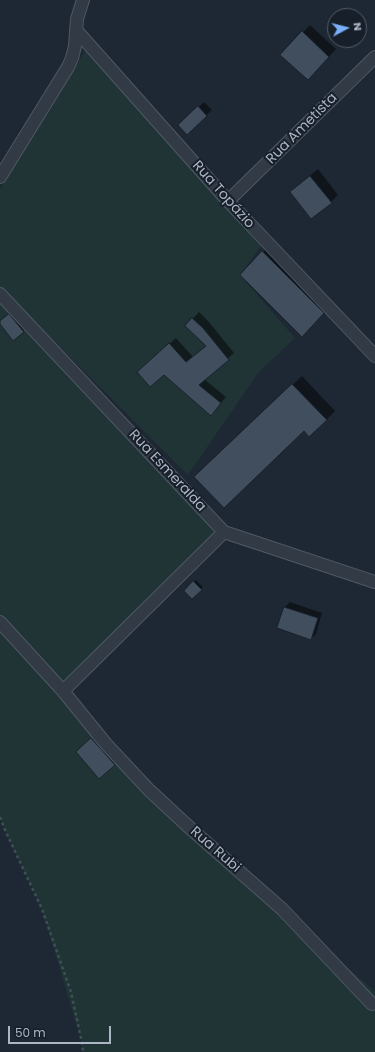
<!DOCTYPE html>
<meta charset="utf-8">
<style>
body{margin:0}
#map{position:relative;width:375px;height:1052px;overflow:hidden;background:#1e2835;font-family:Poppins,sans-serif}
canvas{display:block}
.north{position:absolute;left:327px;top:8px;width:40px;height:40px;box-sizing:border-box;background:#171f2a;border:1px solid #525b67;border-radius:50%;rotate:83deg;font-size:11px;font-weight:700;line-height:16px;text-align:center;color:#abb5c3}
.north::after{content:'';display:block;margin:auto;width:14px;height:18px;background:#7aaff9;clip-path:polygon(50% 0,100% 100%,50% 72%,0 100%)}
.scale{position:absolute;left:8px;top:1026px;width:103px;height:18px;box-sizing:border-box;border:2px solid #abb5c3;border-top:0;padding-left:5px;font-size:12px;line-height:14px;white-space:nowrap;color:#abb5c3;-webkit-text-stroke:3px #171f2a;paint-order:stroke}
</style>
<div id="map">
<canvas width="375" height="1052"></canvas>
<div class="north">N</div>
<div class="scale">50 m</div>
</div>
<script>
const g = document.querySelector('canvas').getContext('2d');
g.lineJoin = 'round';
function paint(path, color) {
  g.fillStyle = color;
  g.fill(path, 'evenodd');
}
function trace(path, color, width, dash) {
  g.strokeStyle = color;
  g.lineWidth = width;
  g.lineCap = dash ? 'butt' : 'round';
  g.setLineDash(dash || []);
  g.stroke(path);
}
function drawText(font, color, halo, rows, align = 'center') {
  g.font = font + ' Poppins,sans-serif';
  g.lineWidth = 4;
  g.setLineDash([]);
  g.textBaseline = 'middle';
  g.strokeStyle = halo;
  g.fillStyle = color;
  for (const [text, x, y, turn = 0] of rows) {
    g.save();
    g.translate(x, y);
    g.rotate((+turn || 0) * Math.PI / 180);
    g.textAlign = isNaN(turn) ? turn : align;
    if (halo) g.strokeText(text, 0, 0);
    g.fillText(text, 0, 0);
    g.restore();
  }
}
const green = new Path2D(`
 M86 49 261 246 240 275 295 338 258 373 188 475 0 287V189Z
 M0 296 216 531 63 691 149 790 375 992V1052H83L82 1043 42 909 5 830 0 817Z`);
const shadow = new Path2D(`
 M310 25 336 49 315 72 303 32Z
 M204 102 212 110 187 134 179 125Z
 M318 169 338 195 331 202 291 192Z
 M272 243 333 303 302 335 241 275Z
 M14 310 28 326 13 339 0 323Z
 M199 312 209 322 234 353 204 379 226 397 217 408 164 374 144 366 176 338 193 357 207 345 186 326Z
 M302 376 335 411 326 420 205 468Z
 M196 580 203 587 192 598 185 591Z
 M290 602 322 613 316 634 311 639 285 607Z
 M97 734 119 759 99 777 82 747Z`);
const building = new Path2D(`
 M302 31 329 57 308 80 280 55Z
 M198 106 207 116 187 135 178 125Z
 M310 176 332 203 311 219 290 192Z
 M262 251 324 313 302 337 240 275Z
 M9 314 24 332 13 341 0 324V321Z
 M192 318 203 328 229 360 199 385 221 403 211 416 164 375 150 387 137 372 169 343 186 362 206 346 185 326Z
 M292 384 327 420 309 437 304 431 224 508 194 477Z
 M193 581 202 590 192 599 184 591Z
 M284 607 318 618 311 640 277 628Z
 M91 738 115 765 99 779 76 752Z`);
const path = new Path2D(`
 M0 817 5 830 42 909 71 992 82 1043 83 1052`);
const street = new Path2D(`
 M76 30 228 201 375 356
 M0 177 68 67 72 58 75 46 77 19 83 0
 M228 201 375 57
 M0 294 224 532 375 582
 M0 622 63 691 106 744 149 790 191 829 282 909 372 1004
 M63 691 224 532`);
const streetNames = [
 ["Rua Ametista",302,129,-45],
 ["Rua Topázio",223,195,48],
 ["Rua Esmeralda",167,471,47],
 ["Rua Rubi",215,850,41]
];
paint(green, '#203436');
paint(shadow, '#0007');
paint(building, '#414e5d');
trace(building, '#19212c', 1);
trace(street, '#4f5864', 14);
trace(path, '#3d5153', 2.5, [3, 3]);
trace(street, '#313a45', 12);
drawText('14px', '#abb5c3', '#171f2a', streetNames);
</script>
